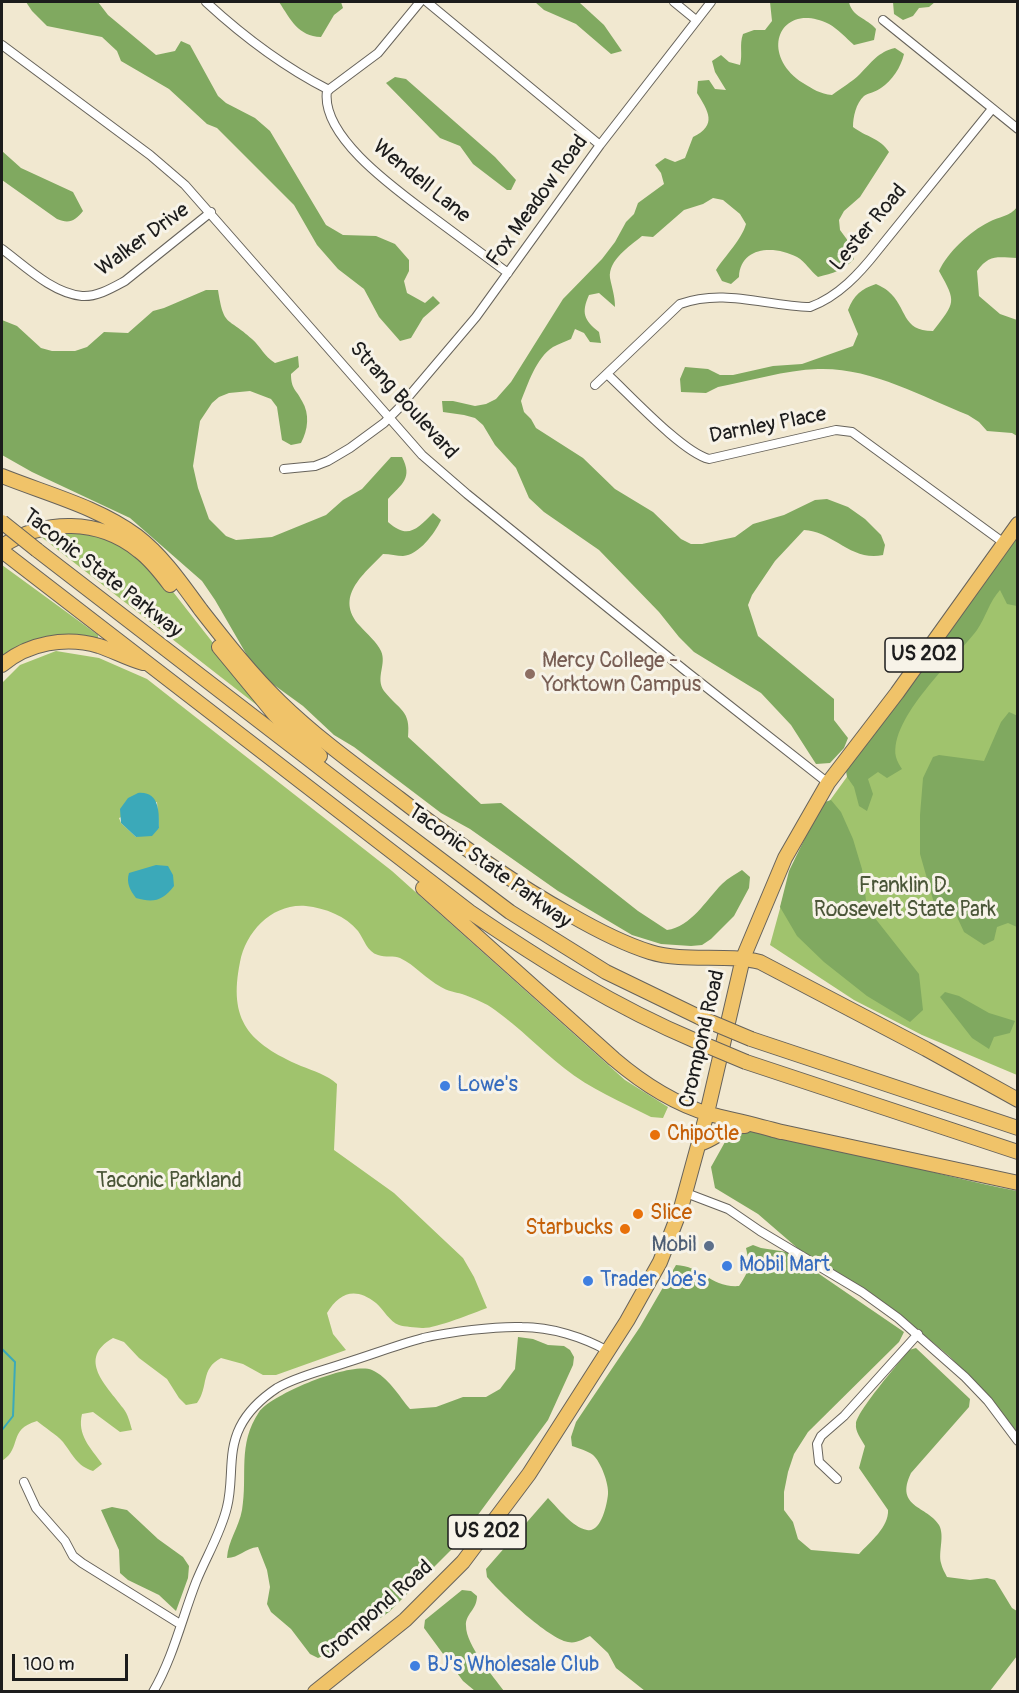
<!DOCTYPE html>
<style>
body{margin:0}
#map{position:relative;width:1019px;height:1693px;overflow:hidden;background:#f1e8d0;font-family:Pangolin,sans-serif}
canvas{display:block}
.frame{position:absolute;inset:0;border:3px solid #1c1c1c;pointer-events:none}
.scale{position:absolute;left:12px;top:1654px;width:116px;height:27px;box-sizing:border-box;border:3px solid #1c1c1c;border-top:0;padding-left:8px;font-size:18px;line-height:21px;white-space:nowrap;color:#1c1c1c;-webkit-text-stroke:4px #f7f3e8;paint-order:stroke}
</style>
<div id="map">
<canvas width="1019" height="1693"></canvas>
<div class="frame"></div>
<div class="scale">100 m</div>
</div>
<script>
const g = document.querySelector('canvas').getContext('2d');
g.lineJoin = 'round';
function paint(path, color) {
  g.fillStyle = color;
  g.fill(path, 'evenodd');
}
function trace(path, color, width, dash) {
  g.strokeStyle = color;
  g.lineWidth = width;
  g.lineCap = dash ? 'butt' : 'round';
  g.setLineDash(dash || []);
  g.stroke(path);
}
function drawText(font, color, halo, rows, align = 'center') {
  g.font = font + ' Pangolin,sans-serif';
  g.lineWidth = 6;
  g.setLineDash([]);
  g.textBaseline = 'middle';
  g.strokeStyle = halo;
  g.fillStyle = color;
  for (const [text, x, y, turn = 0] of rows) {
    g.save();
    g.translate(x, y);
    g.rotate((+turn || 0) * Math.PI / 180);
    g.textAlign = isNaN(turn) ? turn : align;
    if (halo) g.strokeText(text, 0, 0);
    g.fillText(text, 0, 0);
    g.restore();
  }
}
const green = new Path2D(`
 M49 530 76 531 116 540 138 554 170 588 260 703 258 706 40 536Z
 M1017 542V1075L922 1035 854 1000 770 945 784 894 823 810Z
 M2 565 98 635V639L2 660Z
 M56 651 99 658 147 679 392 871 625 1080 668 1107 663 1118 651 1117C622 1102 590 1089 564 1068 541 1050 519 1027 495 1010 486 1003 473 998 462 994 455 992 447 991 441 987 426 979 415 965 400 958 394 955 385 958 378 955 367 952 364 939 358 931 346 916 325 908 306 906 273 903 246 931 240 962 228 1021 249 1043 301 1066 314 1071 327 1075 337 1084L334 1150 394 1193 463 1258 474 1277 487 1308C473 1313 435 1329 422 1328 415 1327 405 1327 399 1325 390 1322 383 1309 376 1303 355 1286 339 1293 327 1313L333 1334 346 1350 276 1375H263L243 1364 221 1358C200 1369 209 1387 197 1403L186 1405 179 1398 167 1379 139 1358 124 1342 113 1338C76 1359 107 1386 123 1408 128 1414 130 1423 132 1430L120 1432 93 1412 82 1414C77 1435 90 1447 102 1464L93 1471C77 1466 73 1455 63 1442 56 1434 45 1428 37 1421 7 1430 23 1447 2 1461V683L20 665ZM157 802 159 828 136 837 121 823 119 818Z`);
const forest = new Path2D(`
 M26 2H98L108 15 156 55 175 51 181 41 190 45 218 96 226 103 255 118 270 131 326 225 343 235 376 236 395 244 409 260V271L404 281 407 293 425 303 433 296 440 303 423 318 411 338 400 341 379 317 364 289 338 269 317 245 294 205 217 128 207 124 169 89 121 61 117 51 102 37 47 26 32 11Z
 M279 2H341L343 8 334 15 321 37C298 36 291 20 279 2Z
 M535 2H576L580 3 604 25 622 51 611 54 576 24 544 10Z
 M770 2H849C852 17 867 18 876 29L874 40 854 45C846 38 838 29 829 24 781 0 757 53 803 83 813 89 820 94 832 95 841 88 852 82 860 74 872 62 878 52 895 48L904 54C901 67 892 81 881 88 876 92 868 93 864 96 856 103 853 117 853 127 866 137 880 138 889 152L860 197 844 211 839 220 840 230 854 249V259C843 271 833 273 818 277 810 271 806 262 797 257 775 245 740 246 739 277L731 284 722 281 716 270C725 256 742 239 746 224L740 214 723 200 713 198 703 204 684 210 653 237 642 236C630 246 608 260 610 278 612 288 615 296 615 307L599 293 589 295C581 313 584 320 599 332L601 343 590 342 584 333 575 329 571 339C565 342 558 344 553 347 536 358 528 384 521 401L524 412 531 419 536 428 583 458 615 489 653 512 681 539 691 544H702L735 537 753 524 784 515 815 500 827 499 848 507 865 519 881 535 885 545 883 555C851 562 833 531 804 530L775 561 752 595 748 605 758 636 834 699V720L848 738 844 748 830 763 816 764 791 725 761 693 694 652 679 637 659 612 599 550 544 512 529 498 516 468 495 445 483 425 475 418 464 415 443 412 442 401H453L475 406 486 404 496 399 511 382 563 299 602 259 615 242 626 222 634 214 638 203 664 184 661 173 655 165 665 158 675 162 685 158 693 137C718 125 708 111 697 93L698 81 709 80 715 89 726 90 715 72 712 61 721 55 729 62 740 65C743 54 739 45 743 34L754 30H765L772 21Z
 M893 2H935L929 7 919 8 913 16 903 20 894 14Z
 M395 77 406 79 495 157 516 180 511 190H507L473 164 460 146 440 138 386 83Z
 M2 151 21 168 73 192 83 211C75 221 69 224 57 219L2 180Z
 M1017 207V258C998 257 989 254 977 271L979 296 1000 314 1017 320V436L1012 433 987 431 979 422 968 415C921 396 870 367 818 369 785 370 750 381 718 387L706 393 681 392 680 379 685 367 708 369 720 375H733L773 366 802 364 853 346 858 334 848 310C854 295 861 289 876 284 880 286 885 288 888 291 908 308 901 331 933 331 955 302 957 303 939 271 948 252 969 232 989 222 998 217 1011 216 1017 207Z
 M206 290H218C224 328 227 316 252 339 261 347 264 356 275 363L298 356 299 367 291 374C291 389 296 389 302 401 310 414 308 430 301 443L291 445 282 440 277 407 271 399 250 391 229 393 219 397 212 403 200 421 193 466 198 488 209 519 226 536 236 540 272 537 326 515 343 500 362 489 391 457H402C413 478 402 484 388 499V522C408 540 417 529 433 513L441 520C435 533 419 555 403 556 397 556 390 554 383 554 363 575 334 597 360 626 367 634 377 642 381 651 387 664 375 678 384 691 399 710 411 710 408 737L481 804 501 803 638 911 667 930C691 927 706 900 722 884 728 878 736 874 742 870L750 877 749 888 734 916 711 939 702 945 691 946 661 944 632 935 558 891 470 829 441 813 354 747 334 735 303 706 270 682 248 657 215 600 202 581 130 518 32 472 2 455V320L17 326 41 348 52 351H75L87 347 104 332 128 333 153 311 164 308Z
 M1017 535V606L1007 604 1000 590C989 602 986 617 977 630 954 660 889 718 896 757 897 761 900 766 902 769L887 778 878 772 868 779 873 794 867 811 859 806 854 787 847 777 846 771Z
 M1009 712 1018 716 1017 927 1008 923 997 927 994 940 984 945 964 932 951 904 934 903 920 854V815L923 778 933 757 939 755 984 761 1001 722Z
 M831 800 841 812 853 839 862 869 867 908 919 974 923 1010 910 1022 867 996 824 962 797 936 780 907 789 871 822 803Z
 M945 992 959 996 989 1013 1015 1021 1010 1033 994 1037 989 1049 972 1038 940 997Z
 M740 1129C834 1143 924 1173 1017 1191V1433L980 1387 949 1356 893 1309 802 1252 758 1214 715 1188 711 1167 730 1133Z
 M753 1245 761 1248 787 1252 904 1332 899 1342 808 1432 794 1454 788 1472 784 1492V1510L793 1522 798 1539 811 1550 859 1554C870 1542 889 1527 888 1510L859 1468 865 1446C861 1439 855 1431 856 1424 856 1412 899 1363 909 1350L916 1348 970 1399 969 1407 911 1473C894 1508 928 1506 939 1525 945 1536 938 1552 941 1563 942 1568 945 1573 947 1577L970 1580 987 1578 995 1580 1012 1608 1017 1611V1656L990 1691H645L616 1668 608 1653 590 1636C583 1639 576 1644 568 1642 549 1639 500 1593 487 1577L486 1569 548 1498C559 1509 572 1527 587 1530 601 1533 607 1505 608 1494 609 1484 601 1462 593 1455 588 1451 578 1448 572 1446L571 1437 576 1422 640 1327 676 1265C702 1266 711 1288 739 1286 750 1270 750 1266 746 1248Z
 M518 1337 533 1339 548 1345 564 1346 570 1350 574 1357 573 1365 548 1420 455 1546 389 1612 330 1653 318 1658 310 1654 291 1629 271 1612 267 1604 270 1587 267 1570 258 1547C245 1548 239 1558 227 1558 228 1541 239 1527 242 1510 248 1475 237 1445 259 1412 272 1394 351 1361 372 1370 388 1377 399 1396 410 1409L436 1407 463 1397H486L500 1389 515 1369Z
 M112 1507 127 1510 158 1539 183 1557 189 1566 188 1578 176 1611 159 1595 128 1580 120 1573 119 1550 101 1510Z
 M462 1590 471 1591 477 1596C477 1610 465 1614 466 1626 466 1645 493 1676 504 1691H475L463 1681 424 1628 425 1620Z`);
const water = new Path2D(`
 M138 793C160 791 159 813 159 828L152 836 136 837 121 823 120 809 128 798Z
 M156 865 168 866 173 875 174 886C163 901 153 903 136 898 130 890 126 883 129 873Z`);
const stream = new Path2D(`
 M2 1349 15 1362 13 1416 2 1430`);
const street = new Path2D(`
 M206 2C244 37 282 66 329 90
 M420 2 378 53 327 91C320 139 404 195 438 221 461 238 485 256 508 273
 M427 2 600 145
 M674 2 696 20
 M883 20 1018 129
 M2 45 150 155 185 185 422 455 467 494 687 672 828 783
 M2 249C25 266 52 293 82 296 97 297 112 288 125 281L211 212
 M607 374C630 395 682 452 709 459L836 430 852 432 1004 543
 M595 385 680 304C724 288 765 306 810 307 838 297 860 273 878 250L992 109
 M284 469 315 466 328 461 350 448 384 423 398 409 476 317 600 145 711 2
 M686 1193 728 1209 760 1231 862 1292 898 1318 965 1377 988 1401 1018 1441
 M837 1479 819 1462 817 1444 821 1436 844 1416 918 1334
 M24 1482 36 1508 65 1541 73 1556 82 1563 180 1624
 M153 1692C173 1658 182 1618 196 1582 206 1557 221 1533 227 1507 234 1480 227 1453 240 1427 248 1411 262 1398 277 1388 298 1376 322 1371 345 1363 371 1355 397 1345 423 1338 449 1332 495 1326 522 1327 551 1327 583 1337 608 1351`);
const highway = new Path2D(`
 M2 476C47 494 98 507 137 536 163 556 182 584 201 610 226 642 251 674 280 702 317 738 359 768 400 799 454 841 509 881 569 914 595 929 621 943 650 952 686 963 724 953 760 962L926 1049 1018 1100
 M2 546C44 519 99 518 139 551 151 560 161 573 170 585
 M37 550 367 804 510 912 606 972 701 1018
 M2 551 470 912C542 961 615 1007 696 1041
 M219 647 275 715 320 756
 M2 665C28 643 66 636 99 646 114 651 128 659 143 663
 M423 888 614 1059C641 1082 675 1104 709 1114 733 1120 757 1125 781 1132
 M751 1039 1018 1128
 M746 1062 1018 1152
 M773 1130 1018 1183
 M699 1144C717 1139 725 1125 745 1126
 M315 1692 405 1620 463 1562 529 1474 627 1321 660 1262 681 1208 707 1113 743 958 785 858 828 783 897 693 1018 524`);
const highwayBridge = new Path2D(`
 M2 522 37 550
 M701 1018 751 1039
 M696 1041 746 1062`);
const markers = [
 [530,674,6,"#8d6e63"],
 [445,1086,6,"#3f7fe0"],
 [655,1135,6,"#e8710a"],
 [638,1214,6,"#e8710a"],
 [625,1229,6,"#e8710a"],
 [709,1246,6,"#5c6f8a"],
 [727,1266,6,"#3f7fe0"],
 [588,1281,6,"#3f7fe0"],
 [415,1666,6,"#3f7fe0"]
];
const shields = [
 [924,655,78],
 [487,1532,78]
];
const shieldNames = [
 ["US 202",924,655],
 ["US 202",487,1532]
];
const streetNames = [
 ["Wendell Lane",421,182,39],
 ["Fox Meadow Road",538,201,-54],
 ["Lester Road",869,228,-50],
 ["Walker Drive",143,240,-36],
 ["Strang Boulevard",403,401,48],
 ["Darnley Place",768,426,-11],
 ["Taconic State Parkway",102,574,38],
 ["Taconic State Parkway",489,867,36],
 ["Crompond Road",703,1039,-77],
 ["Crompond Road",377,1611,-41]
];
const educationNames = [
 ["Mercy College -",542,662],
 ["Yorktown Campus",542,686]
];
const parkNames = [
 ["Franklin D.",905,887],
 ["Roosevelt State Park",905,911],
 ["Taconic Parkland",169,1182]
];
const shopNames = [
 ["Lowe's",457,1086],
 ["Mobil Mart",739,1266],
 ["Trader Joe's",600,1281],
 ["BJ's Wholesale Club",427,1666]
];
const foodNames = [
 ["Chipotle",667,1135],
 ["Slice",650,1214],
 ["Starbucks",613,1229,"right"]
];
const serviceNames = [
 ["Mobil",697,1246]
];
paint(green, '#a0c36d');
paint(forest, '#80a960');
paint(water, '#3ba9b9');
trace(stream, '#3ba9b9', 2);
trace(street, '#67635b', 10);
trace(highway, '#67635b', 16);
trace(street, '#fff', 8);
trace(highway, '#f0c369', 14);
trace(highwayBridge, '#67635b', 16, []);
trace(highwayBridge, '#f0c369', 14);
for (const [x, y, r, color] of markers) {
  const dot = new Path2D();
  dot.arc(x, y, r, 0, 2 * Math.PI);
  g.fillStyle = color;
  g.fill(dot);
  trace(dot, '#f7f3e8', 2);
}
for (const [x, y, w] of shields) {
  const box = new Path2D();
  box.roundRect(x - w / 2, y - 17, w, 34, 4.5);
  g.fillStyle = '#f7f3e8';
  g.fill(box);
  trace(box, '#1c1c1c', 1.5);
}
drawText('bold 20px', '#1c1c1c', null, shieldNames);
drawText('21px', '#1c1c1c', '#f7f3e8', streetNames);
drawText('21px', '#785e54', '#f7f3e8', educationNames, 'left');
drawText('21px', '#4a5638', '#f7f3e8', parkNames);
drawText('21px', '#366cbe', '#f7f3e8', shopNames, 'left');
drawText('21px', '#c56008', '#f7f3e8', foodNames, 'left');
drawText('21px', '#4e5e75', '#f7f3e8', serviceNames, 'right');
</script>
